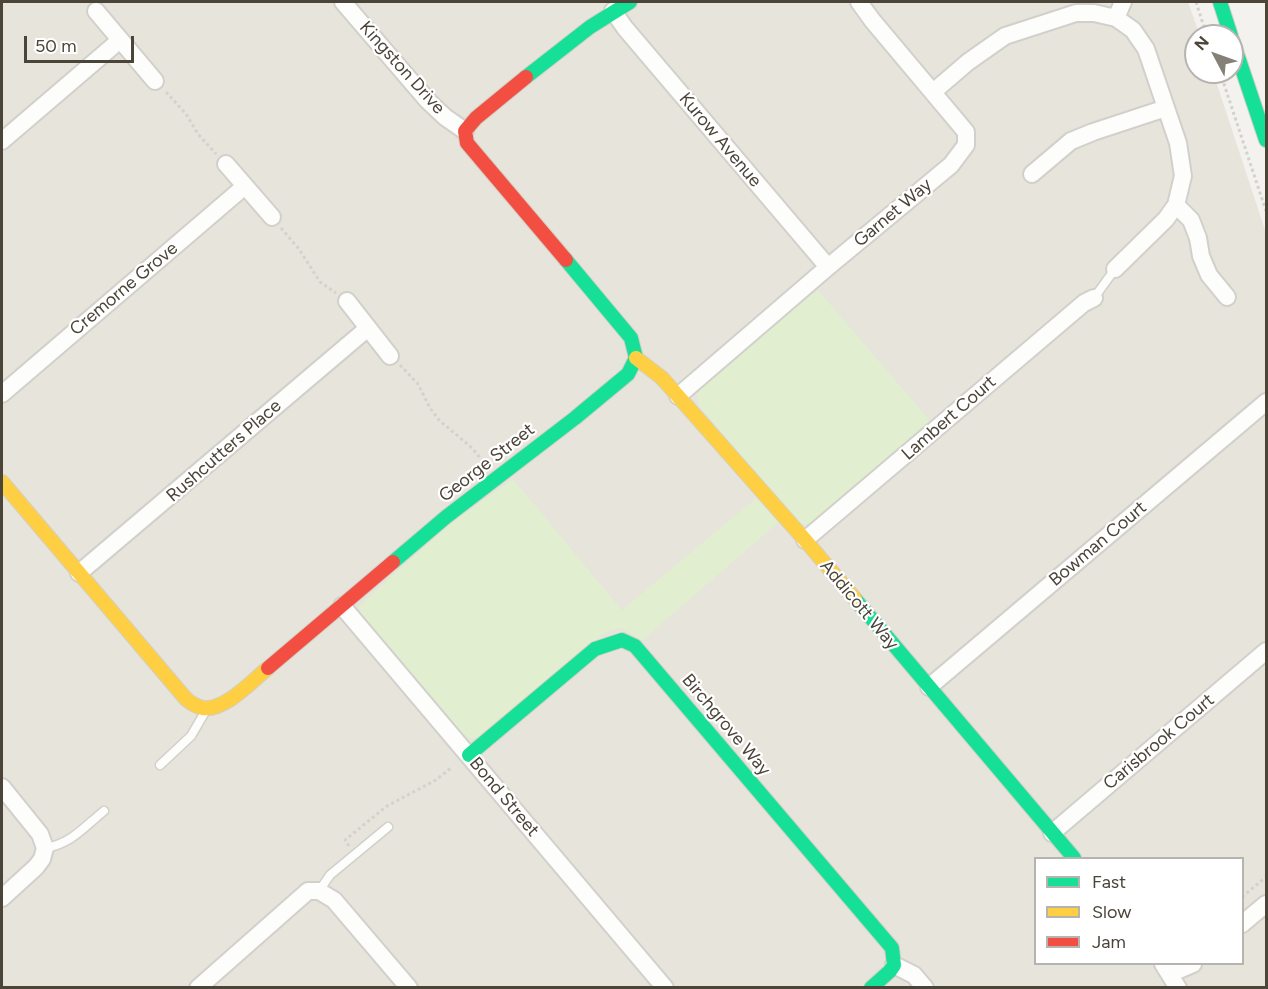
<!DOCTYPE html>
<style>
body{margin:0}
#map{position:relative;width:1268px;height:989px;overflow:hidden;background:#f4f2ee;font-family:Figtree,sans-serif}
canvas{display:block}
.frame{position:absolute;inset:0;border:3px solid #4b4439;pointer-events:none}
.legend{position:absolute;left:1034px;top:857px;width:210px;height:108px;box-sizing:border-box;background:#fff;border:2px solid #b7b4b0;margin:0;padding:8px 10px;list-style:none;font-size:18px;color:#4b4439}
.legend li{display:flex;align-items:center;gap:12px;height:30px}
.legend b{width:30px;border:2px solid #b7b4b0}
.north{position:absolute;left:1184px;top:24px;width:60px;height:60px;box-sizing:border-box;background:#fff;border:2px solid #b7b4b0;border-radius:50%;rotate:311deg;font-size:16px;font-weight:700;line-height:24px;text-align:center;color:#4b4439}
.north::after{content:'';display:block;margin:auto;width:21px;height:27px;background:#868178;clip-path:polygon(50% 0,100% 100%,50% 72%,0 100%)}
.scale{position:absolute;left:24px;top:36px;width:110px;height:27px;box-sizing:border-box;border:3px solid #4b4439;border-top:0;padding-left:8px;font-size:18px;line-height:21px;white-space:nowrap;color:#4b4439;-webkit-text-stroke:4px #fff;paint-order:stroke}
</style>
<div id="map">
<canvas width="1268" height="989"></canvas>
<div class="frame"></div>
<ul class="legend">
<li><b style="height:8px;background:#16e098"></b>Fast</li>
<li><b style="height:8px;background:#ffcf43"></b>Slow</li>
<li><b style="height:8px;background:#f24e42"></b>Jam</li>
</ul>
<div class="north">N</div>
<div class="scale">50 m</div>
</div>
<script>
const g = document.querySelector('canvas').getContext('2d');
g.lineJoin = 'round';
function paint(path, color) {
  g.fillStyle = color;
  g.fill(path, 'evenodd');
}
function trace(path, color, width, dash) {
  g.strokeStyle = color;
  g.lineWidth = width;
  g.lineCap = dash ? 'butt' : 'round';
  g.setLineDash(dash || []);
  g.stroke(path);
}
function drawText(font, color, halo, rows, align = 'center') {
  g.font = font + ' Figtree,sans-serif';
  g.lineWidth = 4.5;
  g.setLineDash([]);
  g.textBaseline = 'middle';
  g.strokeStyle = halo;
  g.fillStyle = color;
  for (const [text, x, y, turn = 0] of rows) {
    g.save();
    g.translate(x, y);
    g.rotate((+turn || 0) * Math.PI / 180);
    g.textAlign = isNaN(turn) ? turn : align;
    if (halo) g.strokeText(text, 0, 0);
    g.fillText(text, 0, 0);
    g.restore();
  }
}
const residential = new Path2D(`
 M2 2H1188L1200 36H1196V72H1213L1266 233V987L2 988ZM1036 858H1242V964H1036Z`);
const green = new Path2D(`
 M817 289 932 423 816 524 801 525 698 405V393L705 384Z
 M513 479 622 610 756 498 779 522 638 644 630 634 621 628 606 632 483 736 472 739 460 734 361 620 359 606 449 524Z`);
const path = new Path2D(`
 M1196 2 1207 36
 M1220 72 1266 211
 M166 92 186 114 198 134 216 154
 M281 228 299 249 320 282 336 293
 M400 365 418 384 430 408 439 420 472 448 485 464
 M349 846 345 840 387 806 436 780 452 767
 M1242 897 1266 877`);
const lane = new Path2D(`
 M1094 298 1115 269
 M160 765 191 736 205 712
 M45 848C71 844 84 827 104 811
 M319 891 330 875 388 827`);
const street = new Path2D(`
 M343 2 428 101 445 117 465 131
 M96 11 155 81
 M613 11 625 28 828 267
 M1116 18 1123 2
 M933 92 968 62 1005 36 1076 13H1094L1116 18 1133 30 1146 49 1178 143 1183 176 1176 205 1166 219 1115 269
 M2 141 120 40
 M226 164 272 217
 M1032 174 1071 141 1093 132 1166 108
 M1176 205 1191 220 1198 238 1201 256 1209 275 1227 297
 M347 301 390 356
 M2 394 245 186
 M678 396 828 267 951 165 966 145V132L872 20 859 2
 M805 540 1084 303 1094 298
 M79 573 368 328
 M342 606 665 988
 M929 687 1266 402
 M2 787 40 834 45 848 42 859 36 867 2 898
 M1052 833 1266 651
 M1242 924 1266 904
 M1163 964 1178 988
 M894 965 914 975 925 988
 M1165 966 1179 970 1193 964
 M198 988 308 891H319L334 900 409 988`);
const fast = new Path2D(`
 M1220 2 1231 36
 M1232 39 1266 140
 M526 77 590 27 630 2
 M393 562 446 517 575 418 628 374 636 358 631 338 566 260
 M855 599 1074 858
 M469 755 595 649 622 640 635 646 892 948 894 965 890 971 871 988`);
const slow = new Path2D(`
 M636 358 662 378 805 540 855 599
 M2 482 186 699C191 703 197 707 203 708 225 711 252 681 268 668`);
const jam = new Path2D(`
 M526 77 476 118 465 131 467 143 566 260
 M268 668 393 562`);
const streetNames = [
 ["Kingston Drive",402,68,48],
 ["Kurow Avenue",720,140,50],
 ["Garnet Way",893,213,-40],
 ["Cremorne Grove",124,289,-40],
 ["Lambert Court",949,418,-41],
 ["Rushcutters Place",224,451,-41],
 ["George Street",487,463,-38],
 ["Bowman Court",1098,544,-40],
 ["Addicott Way",859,605,50],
 ["Birchgrove Way",726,725,50],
 ["Carisbrook Court",1159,742,-40],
 ["Bond Street",504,797,50]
];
paint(residential, '#e7e4dc');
paint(green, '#e1eecf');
trace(lane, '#d2d0cb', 11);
trace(street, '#d2d0cb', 20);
trace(fast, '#d3cfc5', 16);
trace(slow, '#d3cfc5', 16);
trace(jam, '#d3cfc5', 16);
trace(path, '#d3d2cc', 3, [3, 3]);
trace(lane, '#fdfdfc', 8);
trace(street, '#fdfdfc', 16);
trace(fast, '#16e098', 14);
trace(slow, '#ffcf43', 14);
trace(jam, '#f24e42', 14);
drawText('18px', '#4b4439', '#fff', streetNames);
</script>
